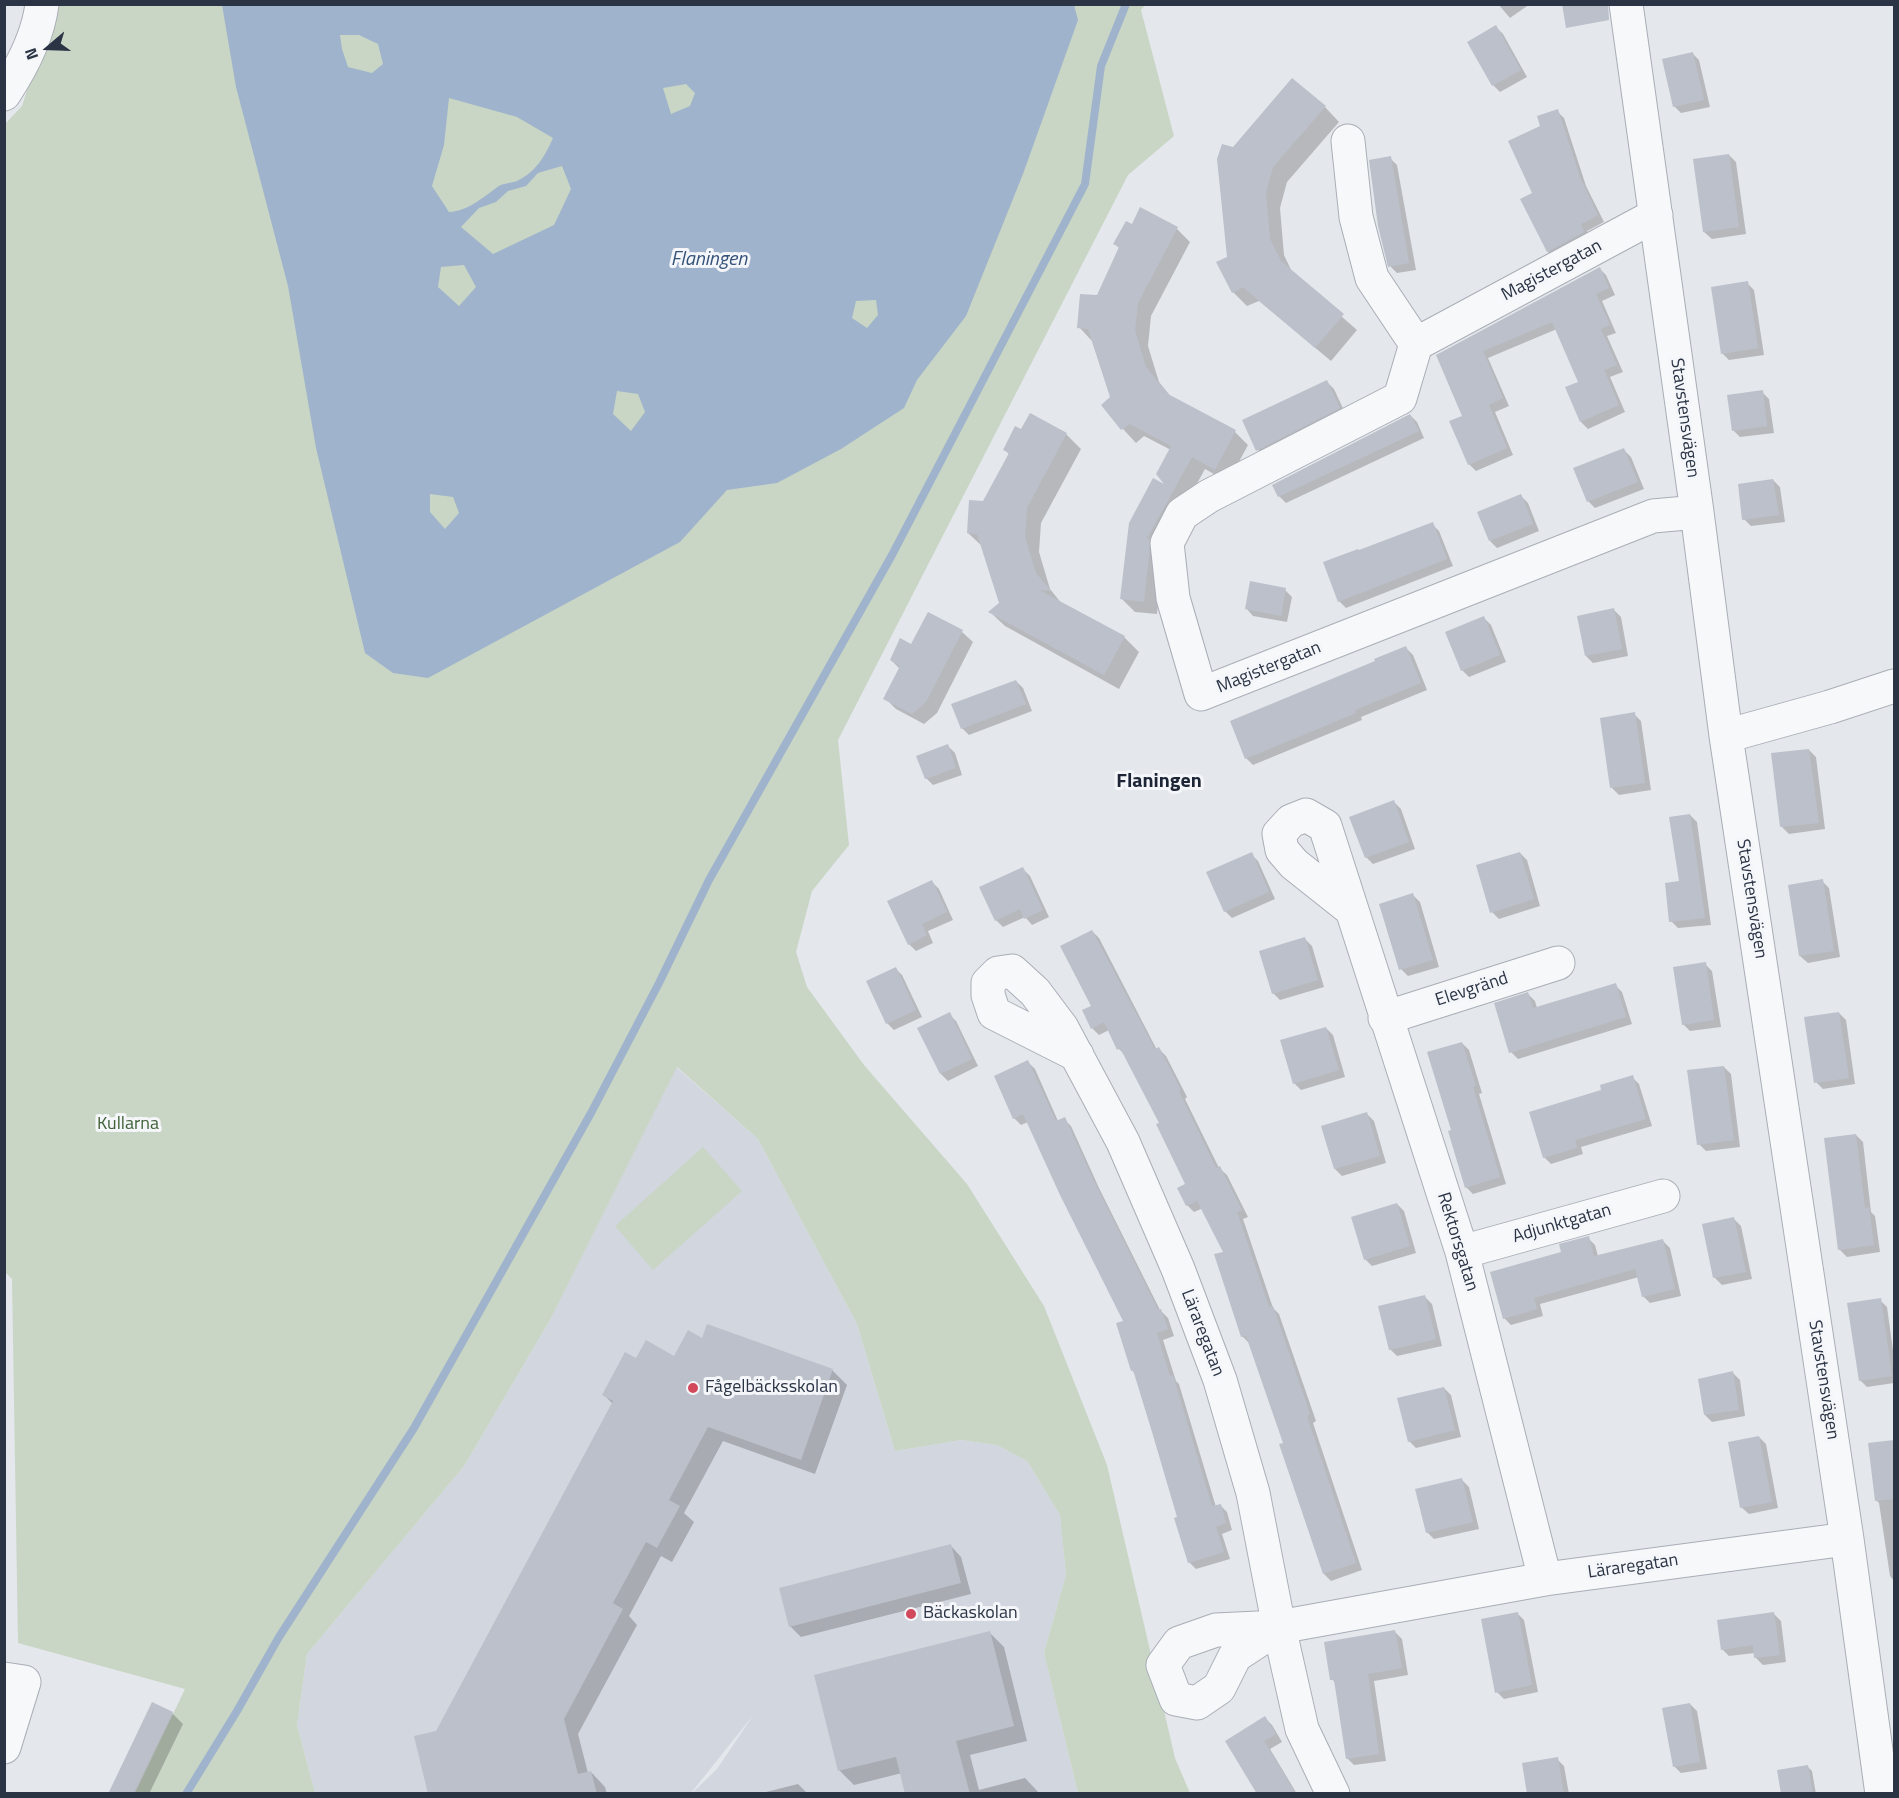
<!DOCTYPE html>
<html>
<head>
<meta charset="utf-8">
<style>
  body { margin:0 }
  #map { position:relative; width:1899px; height:1798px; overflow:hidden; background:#e4e7ec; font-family:"Titillium Web",sans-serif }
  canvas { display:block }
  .frame { position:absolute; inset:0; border:6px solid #2b3445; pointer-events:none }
  .north { position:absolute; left:18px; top:18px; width:60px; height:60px; -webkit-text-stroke:4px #f4f6f9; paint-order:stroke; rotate:251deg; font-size:16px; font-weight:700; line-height:24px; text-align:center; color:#2b3445 }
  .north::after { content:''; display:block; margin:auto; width:21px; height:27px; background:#2b3445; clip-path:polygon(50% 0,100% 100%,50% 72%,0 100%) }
</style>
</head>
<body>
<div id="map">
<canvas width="1899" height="1798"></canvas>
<div class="frame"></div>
<div class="north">N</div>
</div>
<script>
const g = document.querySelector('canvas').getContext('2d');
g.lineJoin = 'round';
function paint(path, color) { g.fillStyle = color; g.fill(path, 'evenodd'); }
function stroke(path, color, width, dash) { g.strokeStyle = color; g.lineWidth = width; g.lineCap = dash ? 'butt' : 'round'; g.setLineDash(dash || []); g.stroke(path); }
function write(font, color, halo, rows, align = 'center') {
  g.font = font + ' "Titillium Web",sans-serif'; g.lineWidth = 6; g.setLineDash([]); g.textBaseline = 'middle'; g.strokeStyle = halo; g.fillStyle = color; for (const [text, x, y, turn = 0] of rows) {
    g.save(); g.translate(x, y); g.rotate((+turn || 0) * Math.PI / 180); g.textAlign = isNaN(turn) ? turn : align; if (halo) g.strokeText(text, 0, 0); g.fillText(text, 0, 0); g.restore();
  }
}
const built = new Path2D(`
  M676 1067 758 1139 857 1324 895 1451 961 1440 997 1445 1027 1461 1060 1515 1066 1575 1044 1653 1078 1793H692L717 1769 754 1714 691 1793H315L297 1725 307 1654 464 1466 550 1320Z`);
const green = new Path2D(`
  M54 5H1145L1141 10 1174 136 1128 175 838 740 849 845 812 891 796 952 807 987 864 1065 967 1184 1044 1306 1107 1465 1175 1758 1190 1793H1078L1044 1653 1066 1575 1060 1515 1027 1461 997 1445 961 1440 895 1451 857 1324 758 1139 677 1067 550 1320 464 1466 307 1654 297 1725 315 1793H135L185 1689 18 1643 12 1279 4 1271V125L22 106Z
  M703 1147 742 1191 653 1270 615 1226Z`);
const water = new Path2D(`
  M1074 5 1078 20 1023 174 966 316 917 380 904 408 841 449 777 483 727 490 680 542 428 678 393 673 365 653 316 448 288 286 236 87 222 5ZM340 35H359L378 44 383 64 372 73 348 67 342 49ZM686 84 695 93 690 106 671 114 663 88ZM449 98 517 117 553 138C545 156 536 172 517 181 511 183 504 183 499 186 483 197 469 211 449 212L432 186 444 145ZM562 166 571 189 554 225 493 254 461 227 479 208 496 202 508 191 526 186 538 173ZM464 265 476 287 459 306 438 287 441 267ZM876 300 878 315 867 328 852 318 856 301ZM617 391 638 394 645 412 631 431 613 414ZM430 494 453 497 459 513 445 529 430 512Z`);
const shadow = new Path2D(`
  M1498 4H1530L1510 18Z
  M1496 27 1503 34 1527 77 1500 92 1493 85Z
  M1692 53 1699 60 1710 107 1681 113 1674 106Z
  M1325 107 1339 122 1287 182 1280 208 1284 255 1293 274 1357 330 1331 361 1259 301 1247 306 1233 292 1228 258 1234 149Z
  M1557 111 1564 118 1586 186 1604 222 1587 231 1590 239 1555 258 1548 252 1522 200 1534 193 1542 127Z
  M1729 155 1736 162 1746 234 1712 239 1704 232Z
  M1390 158 1397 165 1416 270 1397 273 1390 266Z
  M1132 226 1177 229 1190 242 1151 316 1148 346 1159 382 1172 398 1235 432 1248 445 1228 482 1205 469 1160 551 1162 569 1157 614 1135 612 1121 598 1130 523 1169 489 1171 450 1144 436 1136 443 1123 429 1103 405 1111 398 1092 341 1079 327 1098 297 1120 249 1115 244Z
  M1599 268 1606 275 1615 295 1602 301 1616 333 1607 336 1623 372 1610 377 1625 412 1588 429 1581 422 1567 388 1580 383 1557 329 1488 358 1509 406 1495 412 1513 455 1476 471 1469 464 1464 417 1438 355Z
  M1747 283 1754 290 1764 355 1729 360 1722 353Z
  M1327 382 1334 389 1346 415 1265 457 1258 450Z
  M1762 392 1769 399 1774 433 1740 437 1733 430Z
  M1030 415 1066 434 1081 449 1041 523 1039 552 1050 589 1062 604 1124 637 1139 652 1119 689 1005 626 990 612 1001 603 983 547 968 533 1009 454 1005 450 1022 431Z
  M1410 415 1417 422 1424 438 1286 503 1279 496 1274 485Z
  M1624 450 1631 457 1644 489 1595 508 1588 501Z
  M1773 480 1780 487 1785 522 1751 526 1744 519Z
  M1521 496 1528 503 1539 531 1497 548 1490 541Z
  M1432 524 1439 531 1453 566 1346 608 1339 601Z
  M1285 590 1292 597 1287 622 1253 616 1246 608Z
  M1614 610 1621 617 1628 656 1593 663 1586 656Z
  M929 614 962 632 973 642 937 713 924 724 896 709 885 698 900 669 891 660 912 646Z
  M1484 618 1491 625 1506 662 1469 677 1462 670Z
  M1406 648 1413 655 1427 690 1361 717 1362 720 1253 765 1246 758 1377 662Z
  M1016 681 1023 688 1032 711 969 735 962 728Z
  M1634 714 1641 721 1651 790 1619 795 1612 788Z
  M948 746 955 753 962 775 933 785 926 778Z
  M1809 750 1816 757 1825 829 1789 834 1782 827Z
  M1394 802 1401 809 1415 849 1373 864 1366 857Z
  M1690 815 1697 822 1711 925 1678 928 1671 921 1681 883Z
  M1520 853 1527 860 1540 906 1499 919 1492 912Z
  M1251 854 1258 861 1275 899 1232 918 1225 911 1208 873Z
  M1023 869 1030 876 1049 917 1032 925 1025 917 1003 927 996 920Z
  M1822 881 1829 888 1840 957 1808 963 1800 956Z
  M932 882 939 889 953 920 928 931 933 943 916 951 909 944Z
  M1413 895 1420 902 1439 967 1408 976 1401 969Z
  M1092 931 1099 938 1157 1050 1159 1049 1166 1056 1187 1097 1185 1099 1219 1168 1227 1175 1248 1217 1243 1219 1273 1308 1279 1314 1316 1421 1313 1423 1362 1570 1331 1581 1324 1574 1285 1444 1250 1344 1242 1336 1225 1252 1203 1208 1194 1212 1187 1205V1184L1161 1123 1126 1056 1119 1049 1109 1030 1099 1035 1092 1028Z
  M1305 939 1312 946 1324 987 1280 1000 1273 993Z
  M1705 964 1712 971 1721 1027 1690 1031 1683 1024Z
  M895 968 902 975 922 1017 894 1030 887 1023Z
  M1615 985 1622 992 1632 1024 1518 1059 1511 1052 1528 994 1535 1001 1537 1008Z
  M1839 1013 1846 1020 1855 1084 1823 1089 1816 1082Z
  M949 1014 956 1021 978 1066 948 1081 941 1074Z
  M1326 1028 1333 1035 1345 1077 1301 1090 1294 1083Z
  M1462 1043 1469 1050 1482 1093 1479 1094 1506 1184 1473 1194 1466 1187Z
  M1028 1062 1035 1069 1058 1121 1064 1119 1071 1126 1099 1188 1160 1310 1168 1318 1174 1336 1163 1340 1176 1381 1179 1384 1216 1507 1220 1505 1227 1512 1232 1530 1222 1534 1230 1559 1196 1569 1189 1562 1179 1518 1135 1374 1132 1370 1125 1322 1028 1122 1021 1125 1014 1118Z
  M1724 1067 1731 1074 1740 1147 1706 1151 1699 1144Z
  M1632 1077 1639 1084 1652 1126 1581 1147 1583 1154 1551 1164 1544 1157 1603 1091Z
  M1367 1114 1374 1121 1386 1163 1342 1176 1335 1169 1323 1127Z
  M1856 1135 1863 1142 1871 1212 1875 1216 1880 1252 1847 1257 1840 1250Z
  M1397 1204 1404 1211 1416 1253 1372 1266 1365 1259Z
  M1734 1219 1741 1226 1752 1279 1722 1285 1715 1278 1704 1225Z
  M1588 1238 1595 1245 1598 1256 1663 1241 1670 1248 1681 1296 1650 1303 1643 1296 1639 1277 1540 1304 1543 1316 1511 1325 1504 1318 1563 1253Z
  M1425 1297 1432 1304 1442 1346 1397 1356 1390 1349Z
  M1880 1300 1887 1307 1894 1357V1383L1867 1387 1860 1380Z
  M703 1340 832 1370 847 1385 815 1474 723 1441 684 1513 694 1522 672 1562 661 1556 629 1616 637 1625 578 1734 588 1773 591 1772 605 1787 607 1794H430L437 1732 613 1404 604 1395 636 1360 675 1358Z
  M1733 1373 1740 1380 1745 1416 1712 1422 1705 1415Z
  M1444 1388 1451 1395 1461 1437 1416 1448 1409 1441Z
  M1759 1437 1766 1444 1778 1508 1749 1514 1741 1507Z
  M1894 1442V1581L1890 1576 1879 1503 1876 1500 1870 1445Z
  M1462 1480 1469 1487 1479 1529 1434 1539 1427 1532Z
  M951 1546 961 1557 971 1594 801 1637 790 1626Z
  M1517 1613 1524 1620 1538 1692 1504 1699 1497 1692Z
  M1774 1614 1781 1621 1786 1662 1763 1665 1756 1658 1755 1653 1729 1656 1722 1649Z
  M989 1632 1004 1647 1027 1741 970 1755 979 1790 1025 1778 1040 1794H907L902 1773 854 1785 840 1771 816 1676Z
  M1395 1632 1402 1639 1408 1675 1374 1681 1386 1761 1354 1765 1347 1758 1336 1684 1332 1679Z
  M1690 1704 1697 1711 1707 1769 1681 1773 1674 1766Z
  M172 1713 183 1724 149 1794H109Z
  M1265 1718 1272 1725 1282 1742 1270 1749 1297 1794H1258Z
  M1557 1759 1564 1766 1569 1794H1528Z
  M1807 1766 1812 1771 1816 1794H1784Z
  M798 1784 808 1794H758Z`);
const stream = new Path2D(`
  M186 1794 237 1711 279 1637 414 1428 591 1113 659 983 709 880 892 555 1085 184 1101 66 1126 4`);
const building = new Path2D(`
  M1562 4H1608L1609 20 1566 28Z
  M1496 25 1521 70 1492 86 1467 42Z
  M1693 52 1704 100 1673 107 1662 59Z
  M1292 78 1326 106 1273 167 1266 192 1270 239 1281 261 1344 314 1315 348 1243 287 1232 293 1216 262 1227 257 1217 159 1222 144 1233 147Z
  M1558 109 1580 177 1598 215 1581 224 1584 232 1547 252 1520 199 1532 193 1508 141 1540 126 1537 116Z
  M1729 154 1739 227 1703 232 1693 159Z
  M1391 156 1409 263 1388 267 1378 226 1369 160Z
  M1140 207 1178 227 1138 303 1135 331 1146 367 1168 394 1236 430 1215 470 1192 457 1146 540 1150 538 1149 555 1144 602 1120 599 1129 523 1153 478 1164 484 1156 474 1171 446 1130 424 1121 430 1101 405 1110 397 1088 329 1077 328 1080 294 1097 295 1119 247 1113 244 1126 221 1132 224Z
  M1600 267 1609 288 1596 294 1610 325 1601 329 1617 365 1604 370 1619 405 1580 422 1565 387 1578 382 1552 322 1483 351 1503 398 1489 405 1507 448 1468 465 1449 421 1462 416 1436 355Z
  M1748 281 1758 348 1721 354 1711 287Z
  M1327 380 1340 408 1256 451 1242 420Z
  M1763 390 1767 426 1732 431 1727 395Z
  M1030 413 1067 433 1027 508 1025 537 1036 573 1051 591 1039 590 1125 636 1104 675 988 612 999 603 977 534 967 533 969 500 983 501 1009 453 1003 450 1015 426 1021 429Z
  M1410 414 1419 431 1278 497 1272 485Z
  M1624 448 1638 482 1587 502 1573 468Z
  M1773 479 1779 515 1742 520 1738 484Z
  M1521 494 1533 524 1489 541 1477 512Z
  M1433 522 1447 559 1338 602 1323 562 1358 549 1359 550Z
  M1250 581 1286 588 1281 616 1245 609Z
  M1614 608 1622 649 1585 656 1577 616Z
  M928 612 963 630 926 702 912 714 883 699 900 666 890 660 900 638 911 644Z
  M1484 616 1500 655 1461 671 1445 632Z
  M1406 646 1421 683 1355 710 1356 713 1245 759 1230 721 1375 661 1374 659Z
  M1016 680 1026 704 961 729 951 704Z
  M1635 712 1645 783 1610 788 1600 718Z
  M948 744 956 768 925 779 916 756Z
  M1809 749 1819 823 1780 827 1771 753Z
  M1394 800 1409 842 1365 858 1349 817Z
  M1690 814 1705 918 1669 922 1665 883 1679 881 1669 817Z
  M1252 852 1269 892 1224 912 1206 872Z
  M1520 852 1534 899 1490 913 1476 865Z
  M1023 867 1043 910 1024 919 1020 909 995 921 979 887Z
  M1823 879 1834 951 1799 956 1788 885Z
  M932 880 947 912 922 924 927 935 908 945 887 901Z
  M1413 893 1433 960 1399 970 1379 904Z
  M1092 930 1155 1049 1159 1047 1181 1090 1179 1091 1216 1168 1220 1166 1242 1210 1237 1212 1269 1307 1273 1306 1310 1414 1307 1416 1356 1563 1323 1574 1279 1444 1283 1443 1246 1336 1241 1337 1214 1254 1223 1252 1197 1201 1186 1206 1177 1188 1185 1184 1156 1124 1159 1123 1120 1048 1117 1050 1104 1022 1091 1029 1082 1010 1091 1006 1060 946Z
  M1305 937 1318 980 1272 994 1259 951Z
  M1706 962 1714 1020 1682 1025 1673 967Z
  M896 967 916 1010 886 1024 866 981Z
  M1616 983 1626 1017 1509 1053 1494 1003 1528 992 1533 1008Z
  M950 1012 972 1059 940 1074 917 1028Z
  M1839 1012 1849 1078 1814 1083 1804 1017Z
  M1326 1027 1339 1070 1293 1084 1280 1040Z
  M1462 1042 1476 1086 1473 1087 1500 1177 1465 1188 1448 1131 1451 1130 1427 1052Z
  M1028 1060 1056 1121 1065 1117 1093 1179 1158 1310 1161 1309 1168 1329 1157 1333 1170 1376 1173 1375 1212 1506 1221 1504 1226 1523 1216 1527 1224 1552 1188 1563 1174 1518 1177 1517 1152 1432 1133 1370 1131 1371 1116 1323 1123 1321 1060 1195 1023 1114 1013 1119 994 1076Z
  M1724 1066 1734 1140 1697 1145 1687 1070Z
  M1633 1075 1646 1119 1575 1140 1577 1148 1543 1158 1529 1112 1601 1090 1600 1085Z
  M1367 1112 1380 1156 1334 1169 1321 1126Z
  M1856 1134 1865 1208 1869 1207 1874 1245 1838 1250 1824 1138Z
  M1397 1203 1410 1246 1364 1260 1351 1217Z
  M1734 1217 1746 1272 1713 1278 1702 1224Z
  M1589 1236 1594 1256 1663 1239 1675 1289 1642 1297 1635 1269 1534 1298 1537 1309 1503 1319 1490 1272 1561 1252 1559 1244Z
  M1425 1295 1436 1339 1389 1350 1378 1306Z
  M1881 1298 1892 1376 1859 1381 1847 1303Z
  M707 1324 833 1369 801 1460 708 1427 669 1500 680 1506 657 1548 646 1542 613 1603 623 1609 564 1719 578 1774 591 1771 597 1794H428L414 1736 436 1731 613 1401 602 1395 625 1352 636 1358 646 1340 674 1356 688 1330 702 1338Z
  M1733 1371 1739 1410 1704 1415 1698 1379Z
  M1444 1387 1455 1430 1408 1442 1397 1398Z
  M1759 1436 1772 1502 1740 1508 1728 1442Z
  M1894 1440V1499L1875 1501 1868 1443Z
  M1462 1478 1473 1522 1426 1533 1415 1489Z
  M951 1544 961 1583 789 1627 779 1588Z
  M1518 1612 1532 1685 1495 1693 1481 1619Z
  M1774 1612 1780 1655 1754 1658 1753 1645 1721 1650 1717 1620Z
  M1395 1630 1402 1668 1368 1674 1379 1754 1346 1759 1334 1680H1330L1324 1642Z
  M990 1631 1014 1726 956 1741 970 1794H905L896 1757 838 1771 814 1675Z
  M152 1702 173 1712 133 1794H108Z
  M1690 1703 1700 1762 1673 1767 1662 1708Z
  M1265 1716 1276 1734 1264 1741 1296 1794H1257L1225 1741Z
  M1558 1757 1564 1794H1527L1522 1763Z
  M1808 1765 1813 1794H1781L1777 1770Z`);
const minor = new Path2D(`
  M1626 4 1697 512 1726 736 1847 1539 1882 1794
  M4 94C22 67 38 37 42 4
  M1348 141 1356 217 1372 278 1416 344 1400 398 1209 496 1182 514 1167 543 1173 598 1201 694 1653 516 1697 512
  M1416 344 1656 215
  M1726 736 1830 707 1894 686
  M1352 910 1294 864 1282 850 1279 834 1291 821 1306 815 1325 826 1462 1252 1545 1579
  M1385 1018 1558 963
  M1077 1055 994 1013 988 995V983L998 973 1012 971 1035 992 1062 1028 1123 1142 1178 1269 1220 1380 1253 1493 1279 1627 1302 1729 1333 1794
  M1462 1252 1663 1196
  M1279 1627 1235 1656 1219 1688 1197 1703 1176 1699 1163 1665 1179 1643 1216 1630 1279 1627 1545 1579 1847 1539
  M4 1679 24 1682 4 1747`);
const markers = [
  [693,1388,6,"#d1495b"],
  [911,1614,6,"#d1495b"]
];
const streetNames = [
  ["Magistergatan",1552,271,-28],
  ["Stavstensvägen",1684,418,82],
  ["Magistergatan",1269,668,-22],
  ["Stavstensvägen",1751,899,81],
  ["Elevgränd",1472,990,-18],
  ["Adjunktgatan",1562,1224,-16],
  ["Rektorsgatan",1457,1242,73],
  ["Läraregatan",1202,1333,69],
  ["Stavstensvägen",1823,1380,81],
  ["Läraregatan",1633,1567,-8]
];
const parkNames = [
  ["Kullarna",128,1125]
];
const poiNames = [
  ["Fågelbäcksskolan",705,1388],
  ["Bäckaskolan",923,1614]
];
const waterNames = [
  ["Flaningen",709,260]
];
const neighbourhoodNames = [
  ["Flaningen",1159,782]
];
paint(built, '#d2d6de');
paint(green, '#c9d6c5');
paint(water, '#9fb4cc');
paint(shadow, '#0003');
stroke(stream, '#9fb4cc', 8);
paint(building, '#bbc0ca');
stroke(minor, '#a9aeb7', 35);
stroke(minor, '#f7f8fa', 33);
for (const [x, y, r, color] of markers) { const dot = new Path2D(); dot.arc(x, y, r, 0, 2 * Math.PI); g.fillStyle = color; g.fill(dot); stroke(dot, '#f4f6f9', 2); }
write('18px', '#2b3445', '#f4f6f9', streetNames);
write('18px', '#3f6138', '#f4f6f9', parkNames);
write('18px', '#2b3445', '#f4f6f9', poiNames, 'left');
write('italic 20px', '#34527a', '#f4f6f9', waterNames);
write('bold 20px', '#1d2536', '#f4f6f9', neighbourhoodNames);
</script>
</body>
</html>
